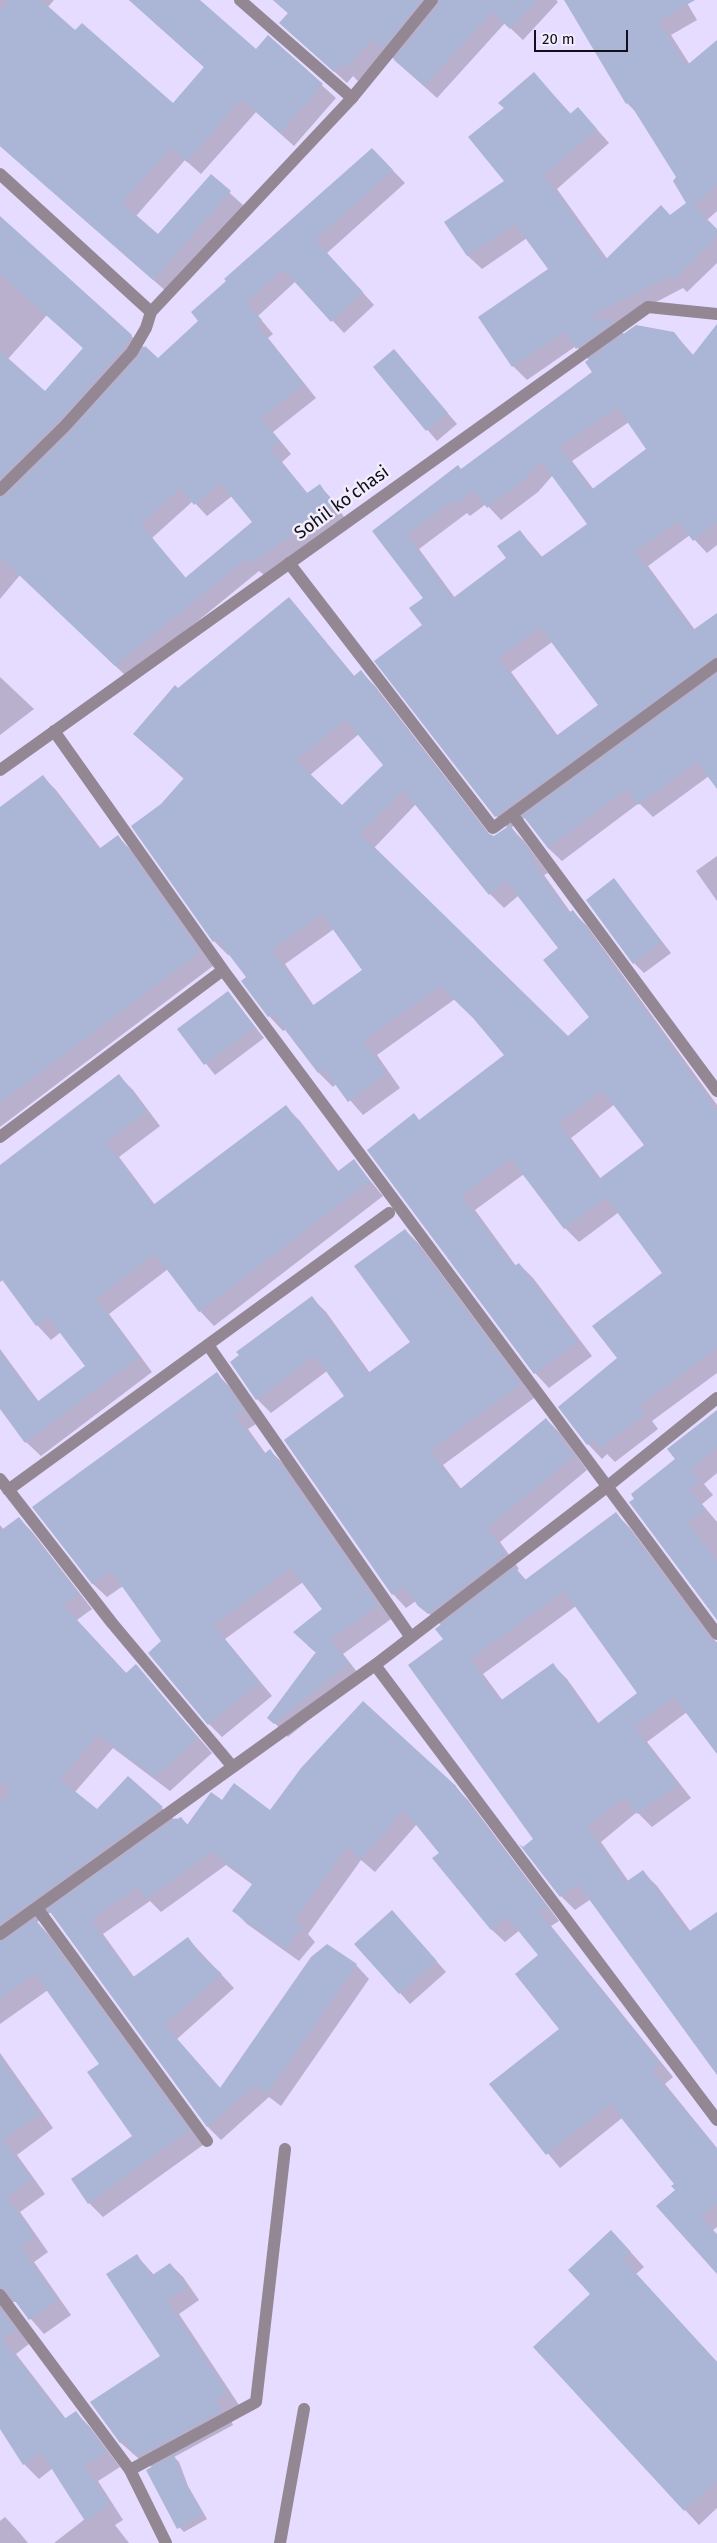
<!DOCTYPE html>
<html>
<head>
<meta charset="utf-8">
<style>
  body { margin:0 }
  #map { position:relative; width:717px; height:2543px; overflow:hidden; background:#e6dcff; font-family:"Fira Sans",sans-serif }
  canvas { display:block }
  .scale { position:absolute; left:534px; top:30px; width:94px; height:22px; box-sizing:border-box; border:2px solid #120e1a; border-top:0; padding-left:6px; font-size:15px; line-height:18px; white-space:nowrap; color:#120e1a; -webkit-text-stroke:4px #f1edfb; paint-order:stroke }
</style>
</head>
<body>
<div id="map">
<canvas width="717" height="2543"></canvas>
<div class="scale">20 m</div>
</div>
<script>
const g = document.querySelector('canvas').getContext('2d');
g.lineJoin = 'round';
function paint(path, color) { g.fillStyle = color; g.fill(path, 'evenodd'); }
function stroke(path, color, width, dash) { g.strokeStyle = color; g.lineWidth = width; g.lineCap = dash ? 'butt' : 'round'; g.setLineDash(dash || []); g.stroke(path); }
function write(font, color, halo, rows, align = 'center') {
  g.font = font + ' "Fira Sans",sans-serif'; g.lineWidth = 5; g.setLineDash([]); g.textBaseline = 'middle'; g.strokeStyle = halo; g.fillStyle = color; for (const [text, x, y, turn = 0] of rows) {
    g.save(); g.translate(x, y); g.rotate((+turn || 0) * Math.PI / 180); g.textAlign = isNaN(turn) ? turn : align; if (halo) g.strokeText(text, 0, 0); g.fillText(text, 0, 0); g.restore();
  }
}
const shadow = new Path2D(`
  M0 0H54L48 7 76 32 173 105 205 68 129 0H197L256 51 268 37 336 98 294 146 256 112 201 174 185 160 136 216 158 236 211 176 244 206 167 292 0 146Z
  M273 0H556L558 2 523 40 505 23 437 98 385 51 358 81 353 76 347 83 281 23 289 14Z
  M589 0H692L687 3 697 20 671 35 690 65 717 42V211L707 220 717 230V263L687 292 683 288 614 324 625 335 674 333 694 356 717 341V545L707 553 690 535 648 566 695 630 717 615V787L709 776 653 817 639 803 562 861 548 848 526 817 511 828 524 841 548 873 544 875 571 913 573 912 587 926 717 1105V1373L652 1421 658 1429 615 1462 607 1454 602 1459 588 1444 560 1407 618 1359 664 1273 619 1212 579 1242 565 1228 524 1174 475 1210 516 1266 519 1264 533 1278 592 1356 549 1388 535 1373 368 1150 420 1121 506 1056 476 1020 455 999 377 1055 400 1088 363 1115 336 1084 333 1087 319 1073 286 1029 283 1031 269 1016 243 981 248 977 230 954 228 955 214 941 133 826 161 805 184 779 135 734 178 689 289 598 355 677 361 672 375 686 491 836 495 837 508 828 496 816 423 625 425 598 374 531 461 470 593 372 589 360 576 346 527 380 513 366 479 317 549 270 527 238 482 269 468 256 446 222 506 181V109L534 74 571 114 578 108 609 143 557 189 608 260 688 203 678 178 638 114 627 103 584 31ZM629 422 648 450 594 490 572 461ZM553 475 589 524 543 558 520 531 508 559 455 598 419 549 467 513 470 516 486 504 501 520 538 492ZM552 642 600 706 558 736 511 672ZM359 734 385 765 342 806 310 775ZM416 804 490 894 504 908 519 895 560 948 591 1017 568 1038 374 848ZM334 929 364 971 314 1006 285 964ZM615 1104 646 1145 601 1179 571 1138Z
  M372 149 405 183 327 253 374 305 344 333 296 281 258 316 273 334 268 338 316 398 273 432 291 454 282 462 308 494 320 486 332 499 346 520 264 575 259 571 128 678 20 575 0 599V218L158 360 200 321ZM47 315 84 349 45 393 8 359ZM232 496 254 522 186 578 152 538 193 501 207 516Z
  M394 351 457 424 437 441 374 367Z
  M0 677 34 709 0 735Z
  M43 777 56 790 101 849 118 837 131 850 213 966 0 1127V809Z
  M717 856V901L696 871Z
  M614 880 671 953 644 973 634 963Z
  M228 992 264 1038 215 1075 178 1029Z
  M119 1076 133 1090 160 1126 119 1157 155 1205 286 1107 300 1121 339 1172 354 1161 383 1196 214 1326 200 1311 168 1269 109 1314 152 1372 41 1456 26 1442 0 1407V1349L39 1402 87 1366 61 1332 51 1340 37 1325 4 1279 0 1282V1166Z
  M405 1230 419 1244 534 1398 443 1465 462 1490 546 1419 560 1433 587 1470 500 1542 519 1569 517 1570 526 1580 616 1514 630 1528 717 1643V1751L687 1712 647 1742 691 1798 652 1827 637 1812 601 1842 629 1882 643 1872 657 1886 691 1932 717 1912V2074L591 1899 575 1910 561 1896 445 1640 442 1626 416 1601 406 1608 393 1594 346 1396 327 1371 271 1413 257 1399 312 1298 326 1312 370 1373 411 1343ZM576 1606 639 1693 599 1724 567 1679 553 1665 503 1701 483 1674Z
  M216 1373 230 1387 256 1424 248 1429 266 1454 270 1451 284 1464 391 1619 343 1654 361 1677 288 1737 269 1717 317 1653 308 1646 323 1610 303 1582 225 1639 272 1696 222 1737 209 1724 163 1641 123 1586 107 1597 93 1584 34 1507Z
  M717 1412V1473L704 1484 713 1495 702 1504 717 1522V1618L631 1503 677 1459Z
  M19 1518 33 1533 92 1609 77 1620 127 1674 136 1666 212 1753 170 1791 113 1748 75 1792 97 1810 128 1778 175 1820 181 1818 188 1825 222 1802 270 1812 454 1786 468 1800 559 1921 551 1926 673 2077 665 2084 717 2148V2227L712 2231 717 2235V2272L676 2191V2184L622 2118 560 2168 491 2085 561 2029 540 1955 520 1930 505 1942 491 1929 440 1853 417 1824 375 1872 361 1860 308 1934 315 1942 299 1961 247 1924 234 1911 253 1885 226 1865 161 1912 150 1901 103 1934 134 1977 188 1939 234 1988 177 2039 221 2089 356 1965 369 1979 281 2106 269 2097 221 2140 208 2127 51 1912 37 1922 49 1935 203 2145 103 2217 89 2203 134 2137 101 2064 48 1990 0 2024V1525L4 1530Z
  M402 1922 446 1972 410 2004 356 1944Z
  M0 2053 53 2128 17 2155 45 2194 20 2212 48 2252 34 2262 71 2315 44 2334 16 2302H10L29 2344 16 2354 66 2419 76 2413 90 2427 120 2467 98 2481 123 2520 115 2525 129 2543H54L85 2519 53 2468 39 2479 24 2464 0 2427Z
  M625 2246 644 2267 636 2274 717 2362V2508L699 2525 535 2347 591 2294Z
  M137 2256 154 2275 170 2264 183 2277 199 2300 179 2314 239 2405 228 2414 233 2425 174 2457 179 2462 188 2486 207 2519 184 2532 179 2527 153 2468 149 2465 147 2466 121 2443 91 2402 162 2356Z
  M5 2517 19 2532 28 2543H0V2521Z`);
const building = new Path2D(`
  M8 0H41L75 30 82 23 173 103 204 67 129 0H200L256 49 268 35 323 84 280 133 241 99 187 162 171 148 122 203 158 234 211 174 231 191 153 280 0 146V10Z
  M273 0H422L382 49 372 40 345 69 340 65 334 72 279 23 288 13Z
  M440 0H537L510 29 492 12 424 86 394 60 438 5Z
  M564 0H695L659 21 686 66 717 40V185L694 206 717 229V236L673 280 669 276 589 317 614 321 576 349 564 332 512 367 478 317 548 269 515 224 467 256 444 222 504 181 468 137 504 108 498 103 534 72 570 114 578 107 597 129 544 175 605 260 661 205 670 215 686 203 673 181 676 177 629 102 626 104Z
  M372 148 393 170 315 240 363 292 331 322 283 269 246 303 262 320 257 325 304 384 261 419 280 441 270 449 307 493 320 484 334 506 250 564 246 559 115 666 0 557V498L6 496 71 431 138 357 145 346 158 358 198 321 191 312 226 281 224 279ZM220 483 252 522 185 578 141 524 181 488 194 505Z
  M0 216 132 335 125 347 59 420 0 479V351L45 391 83 348 0 274Z
  M717 324V522L693 541 678 521 635 552 693 630 717 613V656L495 817 374 661 422 625 409 608 423 598 372 531 458 465 461 469 592 372 585 362 636 325 674 332 692 356ZM617 407 646 449 591 490 560 447ZM541 461 587 524 540 558 520 530 497 546 506 558 453 598 407 535 453 500 456 504 474 490 487 508 525 479ZM540 627 598 705 556 736 498 658Z
  M394 349 448 413 426 431 373 367Z
  M289 597 354 676 361 670 487 833 494 836 510 825 534 858 531 860 568 913 573 910 717 1111V1348L639 1406 645 1415 600 1448 593 1440 587 1445 558 1407 617 1358 592 1326 662 1273 606 1197 564 1229 511 1159 461 1196 514 1266 519 1263 578 1342 534 1374 367 1150 414 1113 419 1120 504 1055 473 1018 440 986 363 1041 387 1073 348 1102 324 1069 318 1073 273 1014 268 1017 241 981 246 977 217 939 213 942 131 826 161 804 184 778 133 734 175 685 178 688ZM346 720 383 765 342 805 296 760ZM403 790 489 895 506 881 558 948 543 960 589 1017 568 1036 360 833ZM322 914 362 970 312 1006 272 950ZM602 1090 644 1145 599 1179 558 1123Z
  M717 674V789L697 762 638 805 627 789 548 848 523 816Z
  M43 775 99 849 118 835 200 952 0 1103V807Z
  M614 878 662 942 633 964 586 900Z
  M228 991 255 1027 204 1065 177 1029Z
  M119 1074 147 1111 106 1142 153 1205 286 1105 337 1172 354 1159 370 1181 199 1312 155 1254 96 1299 139 1357 25 1443 0 1409V1352L37 1402 85 1366 48 1317 36 1326 0 1277V1165Z
  M405 1229 521 1384 431 1450 459 1490 546 1418 574 1456 487 1528 506 1554 428 1614 418 1606 404 1586 392 1595 284 1440 344 1396 315 1356 256 1400 230 1362 239 1355 236 1352 312 1296 368 1373 410 1342 354 1266Z
  M217 1372 243 1410 235 1415 264 1454 270 1449 378 1605 330 1640 349 1663 274 1724 267 1718 319 1648 315 1652 293 1632 322 1609 291 1568 213 1625 260 1682 208 1725 148 1653 161 1641 111 1571 92 1584 32 1507Z
  M717 1410V1448L691 1469 700 1481 689 1489 705 1509 688 1523 717 1560V1620L629 1502 634 1499 631 1494 675 1459 667 1449Z
  M616 1512 710 1639 717 1642V1754L674 1697 634 1727 678 1784 637 1814 625 1797 587 1827 626 1882 643 1870 688 1932 717 1912V2075L578 1884 560 1897 519 1844 523 1847 533 1839 408 1665 443 1639 435 1629 515 1567 525 1580ZM564 1591 637 1693 597 1724 553 1663 500 1701 470 1659Z
  M19 1517 79 1594 63 1605 126 1673 136 1664 198 1738 155 1777 98 1735 60 1779 97 1809 128 1776 163 1807 0 1924V1803L11 1791 0 1780V1531Z
  M363 1701 455 1785 547 1907 539 1912 660 2063 652 2070 717 2149V2204L700 2217 717 2234V2274L656 2206 675 2190 671 2186 674 2184 610 2104 546 2155 489 2084 559 2029 515 1974 538 1955 507 1917 491 1930 432 1858 439 1853 404 1810 361 1860 347 1847 294 1921 303 1927 285 1949 232 1911 253 1883 212 1852 146 1899 137 1887 91 1920 132 1978 188 1937 201 1955 222 1974 165 2025 220 2088 311 1957 327 1944 357 1964 267 2094 255 2085 207 2127 48 1909 176 1818 177 1819 181 1817 187 1825 211 1792 222 1800 234 1783 270 1810 301 1768Z
  M392 1910 437 1961 399 1994 354 1944Z
  M35 1919 189 2130 88 2204 71 2179 132 2136 87 2072 99 2064 35 1974 0 1999V1942Z
  M0 2057 40 2114 3 2140 32 2179 7 2197 35 2237 20 2247 58 2300 29 2320 7 2290 0 2287Z
  M611 2230 631 2252 623 2259 717 2362V2481L684 2511 533 2347 590 2294 568 2270Z
  M137 2254 151 2276 170 2263 187 2287 167 2301 227 2392 216 2401 221 2412 139 2456 136 2452 133 2454 125 2440 120 2443 90 2402 160 2356 106 2274Z
  M0 2309 16 2330 2 2339 64 2419 76 2411 107 2452 85 2466 110 2505 85 2521 41 2452 23 2465 0 2429Z
  M174 2455 184 2480 203 2514 177 2529 146 2470Z`);
const service = new Path2D(`
  M240 0 352 98
  M289 563 493 828 717 664
  M512 814 717 1091
  M208 1345 410 1636
  M375 1665 717 2120
  M37 1908 207 2141
  M130 2470 256 2402 285 2149
  M280 2543 304 2409`);
const minor = new Path2D(`
  M0 174 151 312
  M0 490 65 426 132 352 146 328 151 312 352 98 432 0
  M54 731 223 970 717 1634
  M0 770 648 307 717 314
  M0 1137 223 970
  M0 1479 112 1623 232 1766
  M8 1490 389 1213
  M0 1934 375 1665 608 1486 717 1398
  M0 2295 130 2470 166 2543`);
const streetNames = [
  ["Sohil koʻchasi",342,503,-36]
];
paint(shadow, '#0003');
paint(building, '#abb5d5');
stroke(service, '#938793', 12);
stroke(minor, '#938793', 12);
write('18px', '#120e1a', '#f1edfb', streetNames);
</script>
</body>
</html>
